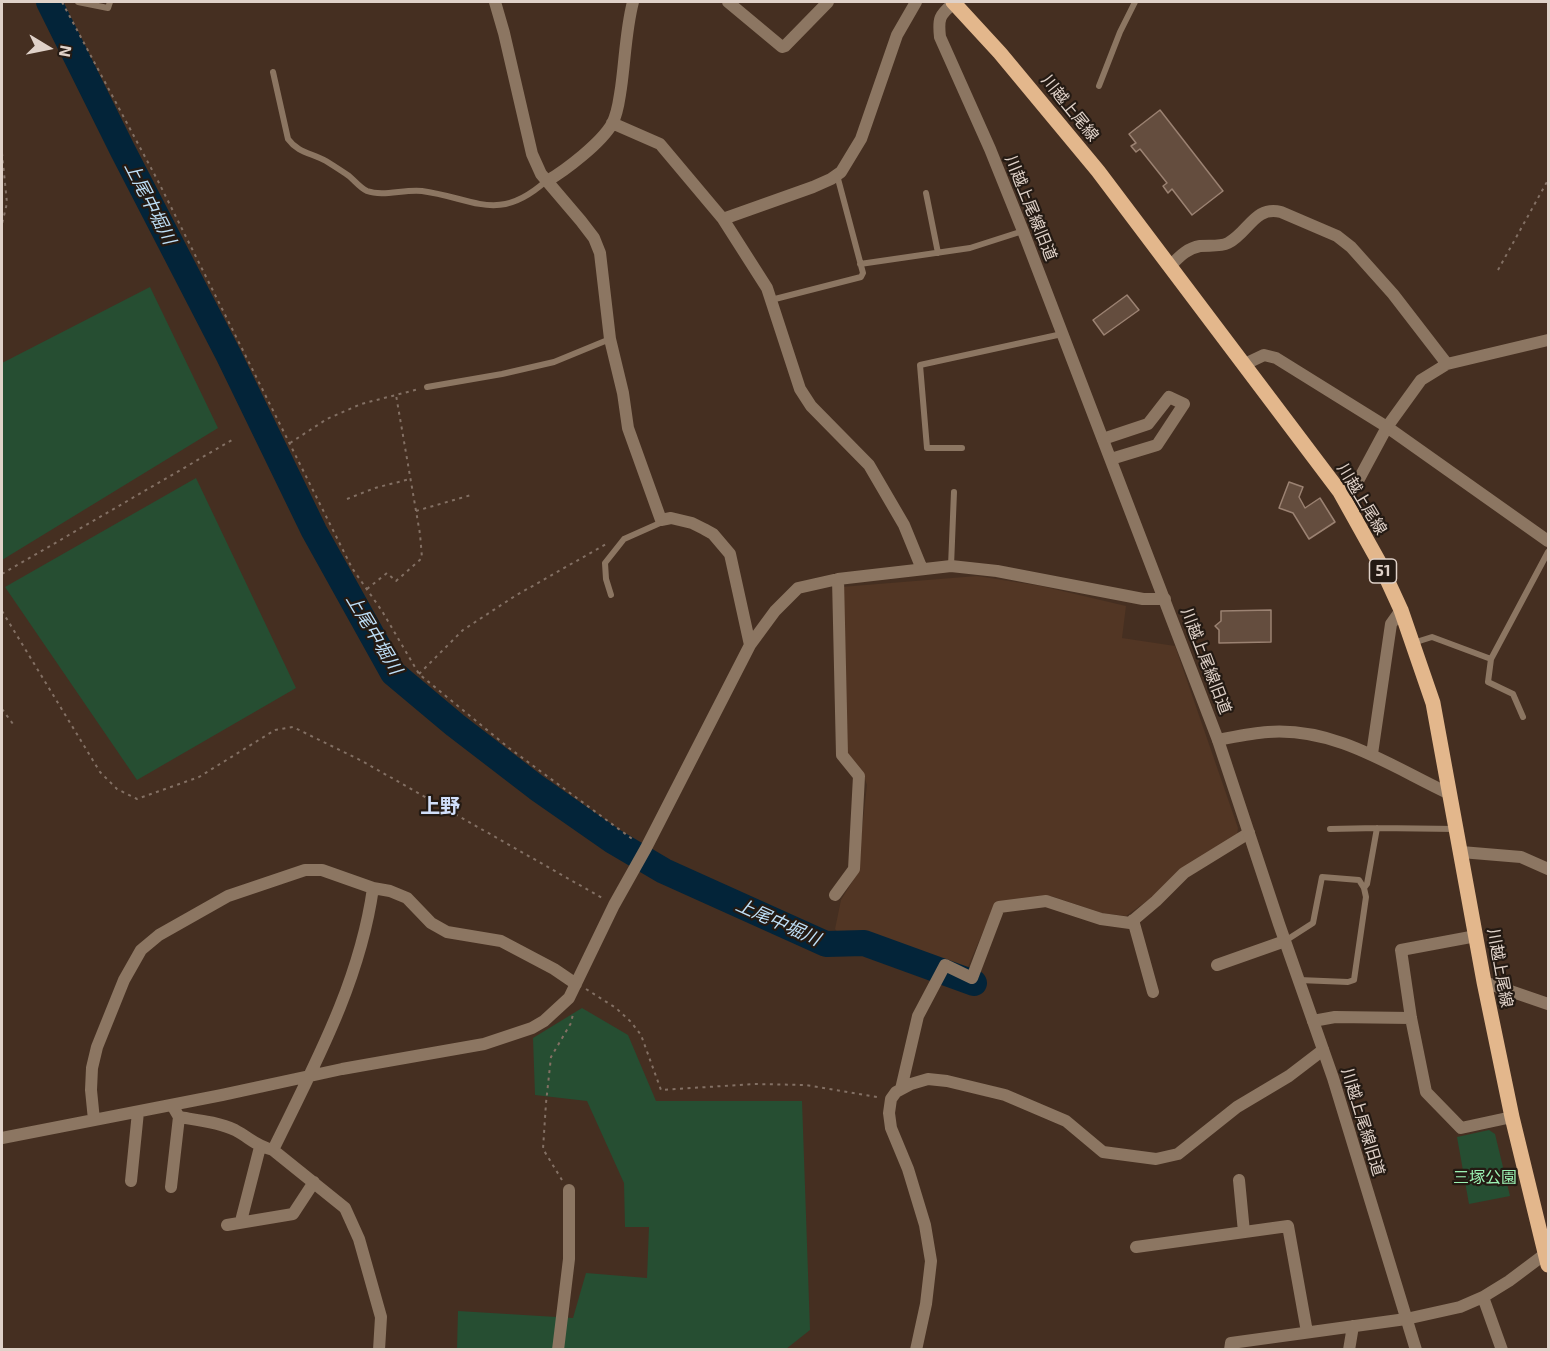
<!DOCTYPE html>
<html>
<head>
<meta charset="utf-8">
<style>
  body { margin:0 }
  #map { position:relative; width:1550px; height:1351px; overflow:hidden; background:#452f21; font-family:"Exo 2",sans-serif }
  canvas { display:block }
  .frame { position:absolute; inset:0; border:3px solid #e0d2c9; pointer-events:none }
  .north { position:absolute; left:18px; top:18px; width:60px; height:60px; -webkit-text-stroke:4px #241a13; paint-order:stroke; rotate:100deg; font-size:16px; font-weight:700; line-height:24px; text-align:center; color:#e0d2c9 }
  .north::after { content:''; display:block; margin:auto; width:21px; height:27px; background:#e0d2c9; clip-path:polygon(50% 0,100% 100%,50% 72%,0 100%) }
</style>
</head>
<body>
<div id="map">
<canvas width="1550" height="1351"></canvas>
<div class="frame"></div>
<div class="north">N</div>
</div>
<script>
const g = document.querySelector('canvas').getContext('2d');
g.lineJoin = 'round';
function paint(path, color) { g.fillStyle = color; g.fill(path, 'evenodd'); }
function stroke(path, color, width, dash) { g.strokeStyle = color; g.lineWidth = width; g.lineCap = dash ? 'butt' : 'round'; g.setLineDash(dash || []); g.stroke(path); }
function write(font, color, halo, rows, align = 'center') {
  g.font = font + ' "Exo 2","Noto Sans JP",sans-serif'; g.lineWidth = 4.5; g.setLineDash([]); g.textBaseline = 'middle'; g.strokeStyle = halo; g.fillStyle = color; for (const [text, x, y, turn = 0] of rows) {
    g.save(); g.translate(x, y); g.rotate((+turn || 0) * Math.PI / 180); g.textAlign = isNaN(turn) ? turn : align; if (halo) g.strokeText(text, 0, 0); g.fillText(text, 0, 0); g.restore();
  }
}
const built = new Path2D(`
  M977 576 1041 586 1126 606 1122 638 1175 646 1238 828 1237 836 1126 916 1102 913 1051 896 995 904 967 969 866 934 846 936 839 934 835 929 841 900 857 874 867 785 862 770 847 752 841 587Z`);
const green = new Path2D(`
  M150 287 218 428 2 560V363Z
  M196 478 296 688 137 780 5 587Z
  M582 1008 628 1035 656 1101H802L810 1330 786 1349 457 1350 458 1311 573 1318 586 1273 647 1278 649 1227H625L624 1183 587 1101 535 1095 533 1038Z
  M1489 1130 1495 1134 1510 1196 1469 1204 1457 1137Z`);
const river = new Path2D(`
  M49 2 123 151 229 356 314 531 393 673 455 725 537 788 613 841 664 871 826 944 864 943 974 983`);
const building = new Path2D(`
  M1160 110 1223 191 1192 215 1172 189 1168 193 1163 186 1167 183 1140 149 1136 152 1131 146 1136 143 1129 134Z
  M1127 295 1139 310 1104 335 1093 320Z
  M1289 482 1303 487 1299 497 1305 508 1320 498 1335 522 1309 539 1293 513 1279 508Z
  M1271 610V642L1219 643V630L1215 626 1221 621V611Z`);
const path = new Path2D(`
  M62 2 158 181 352 568 382 611 419 674 509 748 635 841
  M2 153 7 203 2 224
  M1498 270 1548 180
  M290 443 327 419 361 404 419 389
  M347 499 375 488 410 479
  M416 511 471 495
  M2 574 232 440
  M367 589 387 573 396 581 422 558 420 534 396 395
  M2 611 100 772 117 789 137 799 199 777 275 730 293 727 362 761 604 899
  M419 674 463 630 515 596 608 543
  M2 709 13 724
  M586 989 616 1008 631 1022 641 1035 661 1090 754 1084 806 1085 877 1097
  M562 1180 543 1149 546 1103 551 1057 571 1023 573 1014`);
const service = new Path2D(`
  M78 2 108 8 110 2
  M273 72 288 139C298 153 312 153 326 161 334 166 342 171 349 176 355 181 360 188 367 191 383 197 404 189 422 191 474 198 498 224 546 181
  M1099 86 1120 32 1135 2
  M926 193 938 253
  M860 264 970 248 1023 231
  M771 300 861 277 863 273 837 175
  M427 387 502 374 554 362 610 339
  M962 448H927L920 365 1062 334
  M951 566 954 492
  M611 595 606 579 605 563 624 539 660 523 661 521
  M1413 643 1432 637 1491 659
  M1523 717 1513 694 1488 682 1491 659 1548 552
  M1330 829 1377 828 1456 829
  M1364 888 1367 884 1377 828
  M1285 941 1313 923 1322 877 1359 880 1364 888 1366 897 1354 980 1348 982 1299 980`);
const minor = new Path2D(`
  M495 2 504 33 532 154 541 174 581 221 594 238 600 253 610 339 623 393 628 428 661 520 671 518 692 523 704 529 713 534 730 554 750 645
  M728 2 782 47 785 46 828 2
  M612 123 660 144 723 219 767 288 800 389 811 406 869 465 904 525 922 569
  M547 181C566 170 601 143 612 124 618 113 619 100 621 88 625 60 626 28 633 2
  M723 219 813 187 831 179 841 172 861 139 897 35 916 2
  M1170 266C1179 257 1187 248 1200 246 1209 245 1220 247 1228 243 1248 233 1255 205 1281 212L1337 236 1351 247 1393 294 1447 364
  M1245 364 1264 355 1276 358 1387 427 1548 541
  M1103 439 1148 424 1169 397 1184 404 1157 445 1111 459
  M1340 492 1359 479 1387 427 1421 380 1447 364 1548 340
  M1218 740C1234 737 1252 733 1268 732 1336 727 1392 767 1450 794
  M1372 754 1391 624 1401 610
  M1461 852 1521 857 1548 869
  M835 895 854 869 859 776 842 755 838 579
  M1133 920 1153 992
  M1476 936 1401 950 1411 1018 1426 1092 1461 1128 1512 1117
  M1217 965 1285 941
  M1484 982 1548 1004
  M1313 1021 1335 1017 1411 1018
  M901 1089 918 1016 945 965 972 978 999 907 1046 901 1101 919 1130 923 1156 901 1184 873 1249 833
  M172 1105 179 1117C197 1120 218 1122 235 1130 250 1138 256 1146 273 1150L345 1208 359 1239 381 1317 379 1350
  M94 1120 91 1090 92 1068 97 1047 124 980 141 950 159 935 228 896 305 870H322L373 888 390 891 407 898 431 923 447 932 501 941 554 969 576 984
  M2 1138 222 1095 342 1069 484 1044 532 1028 544 1021 569 998 614 905 646 848 750 645 775 611 798 588 838 579 951 566 997 571 1143 599H1165
  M273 1150C314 1066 360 982 373 888
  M1239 1180 1244 1232
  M131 1181 138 1112
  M171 1187 179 1117
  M241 1221 260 1147
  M227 1225 293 1214 314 1182
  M1136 1247 1288 1226 1307 1332
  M1483 1297 1502 1350
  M558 1350 569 1259V1190
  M916 1350 926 1304 931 1261 925 1225 908 1169 891 1128 889 1113 891 1099 896 1092 911 1084 928 1079 947 1081 1005 1095 1066 1121 1103 1152 1156 1159 1178 1154 1237 1107 1289 1076 1323 1050
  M1230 1350 1231 1343 1406 1319 1460 1307 1483 1297 1509 1281 1545 1254
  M1349 1350 1353 1326`);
const tertiary = new Path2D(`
  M954 3C939 15 938 19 940 37L990 149 1023 231 1218 740 1279 924 1333 1078 1416 1350`);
const primary = new Path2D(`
  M953 2 1000 53 1098 171 1340 492 1379 562 1401 610 1433 703 1484 982 1512 1117 1548 1265`);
const shields = [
  [1383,571,27]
];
const shieldNames = [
  ["51",1383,571]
];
const streetNames = [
  ["川越上尾線",1070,108,51],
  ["川越上尾線旧道",1031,208,68],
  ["川越上尾線",1362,499,59],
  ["川越上尾線旧道",1206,661,69],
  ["川越上尾線",1500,968,80],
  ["川越上尾線旧道",1363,1122,73]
];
const parkNames = [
  ["三塚公園",1485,1178]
];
const waterNames = [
  ["上尾中堀川",150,203,63],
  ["上尾中堀川",374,634,59],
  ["上尾中堀川",778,922,24]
];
const quarterNames = [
  ["上野",440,806]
];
paint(built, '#523624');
paint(green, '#264e32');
stroke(river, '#032439', 26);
paint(building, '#644d3e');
stroke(building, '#9b8272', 1.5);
stroke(path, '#837064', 2, [3, 4.5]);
stroke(service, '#8c7662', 6);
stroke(minor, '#8c7662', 12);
stroke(tertiary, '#8c7662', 12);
stroke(primary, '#e3b78c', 15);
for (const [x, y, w] of shields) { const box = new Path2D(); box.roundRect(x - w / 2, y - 12, w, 24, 4.5); g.fillStyle = '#241a13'; g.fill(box); stroke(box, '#e0d2c9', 1.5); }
write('bold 15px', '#e0d2c9', null, shieldNames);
write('16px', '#e0d2c9', '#241a13', streetNames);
write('16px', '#9cf2b3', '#241a13', parkNames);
write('italic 18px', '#bedff7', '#241a13', waterNames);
write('bold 20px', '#d1dffa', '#241a13', quarterNames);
</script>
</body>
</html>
